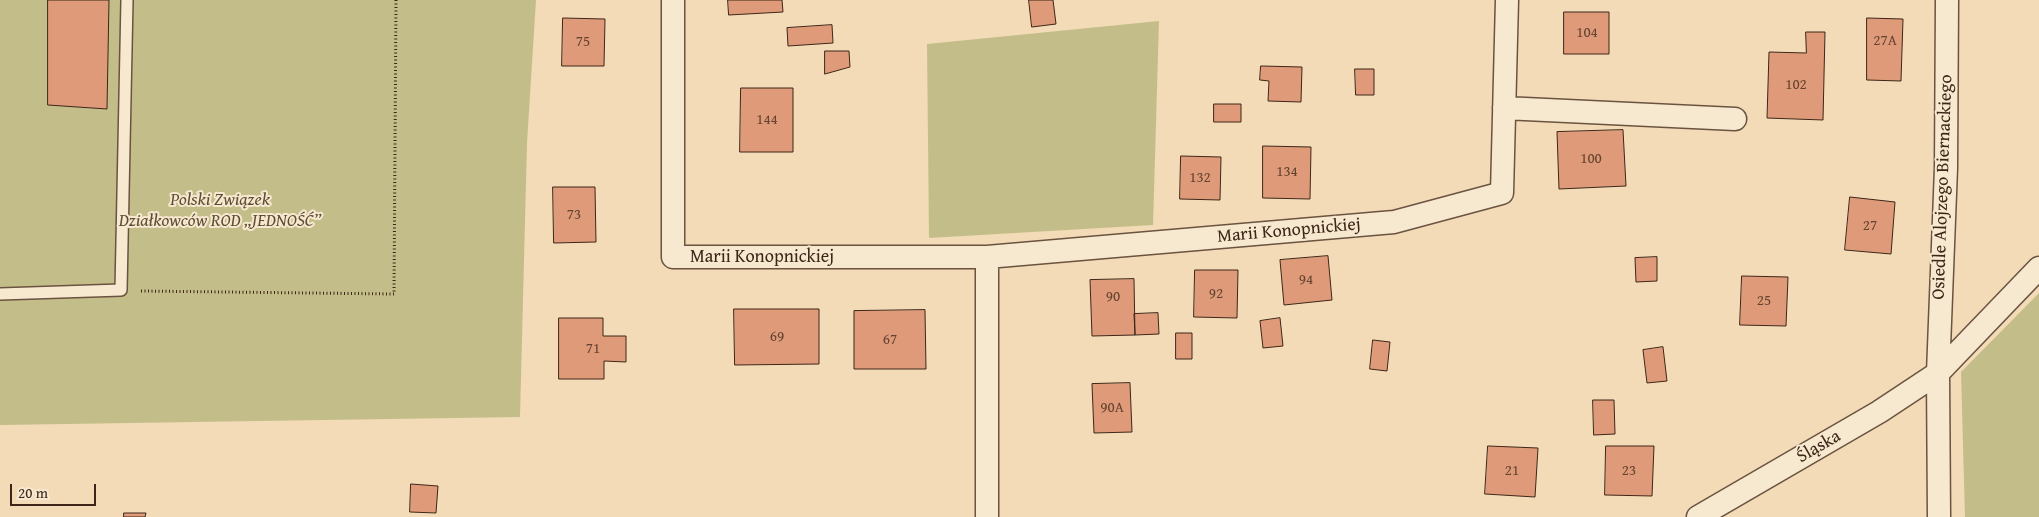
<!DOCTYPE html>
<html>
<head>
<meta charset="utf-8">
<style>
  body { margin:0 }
  #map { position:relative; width:2039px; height:517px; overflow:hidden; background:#f3dbb7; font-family:"Gentium Book Plus",serif }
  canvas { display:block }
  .scale { position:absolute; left:10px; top:484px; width:86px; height:22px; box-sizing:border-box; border:2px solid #3d2618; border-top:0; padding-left:6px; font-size:15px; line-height:18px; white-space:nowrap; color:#3d2618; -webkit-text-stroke:4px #f7e8d0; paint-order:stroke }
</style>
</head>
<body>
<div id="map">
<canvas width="2039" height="517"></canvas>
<div class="scale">20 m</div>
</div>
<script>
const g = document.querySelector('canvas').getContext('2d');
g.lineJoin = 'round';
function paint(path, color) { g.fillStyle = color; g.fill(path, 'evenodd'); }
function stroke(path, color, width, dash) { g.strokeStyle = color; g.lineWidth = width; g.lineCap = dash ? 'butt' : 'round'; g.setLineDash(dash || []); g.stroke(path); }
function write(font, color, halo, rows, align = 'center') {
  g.font = font + ' "Gentium Book Plus",serif'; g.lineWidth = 4; g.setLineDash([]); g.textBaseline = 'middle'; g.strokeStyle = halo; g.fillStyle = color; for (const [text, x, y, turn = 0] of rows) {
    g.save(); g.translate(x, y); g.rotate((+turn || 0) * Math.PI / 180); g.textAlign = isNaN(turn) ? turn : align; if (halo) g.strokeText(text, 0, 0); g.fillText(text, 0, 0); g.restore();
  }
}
const green = new Path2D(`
  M0 0H536L527 143 520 417 0 425Z
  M1159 21 1153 225 929 238 927 44Z
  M2039 293V517H1965L1961 372Z`);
const building = new Path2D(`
  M48 0H109L107 109 48 105Z
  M728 0H782L783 12 729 15Z
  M1029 0H1053L1056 24 1032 27Z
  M1564 12H1609V54H1564Z
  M563 18 605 19 604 66H562Z
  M1867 18 1903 19 1901 81 1867 80Z
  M832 25 833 43 788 46 787 28Z
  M1806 32H1825L1823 120 1767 118 1769 52 1806 53Z
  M825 51H849L850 67 825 74Z
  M1261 66 1302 67 1301 102 1268 101 1269 81 1260 80Z
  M1355 69H1374V95H1356Z
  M741 88H793V152H740Z
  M1214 104H1241V122H1214Z
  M1623 130 1626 186 1559 189 1557 132Z
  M1263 146 1311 147 1310 199 1263 198Z
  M1181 156 1221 157 1220 200 1180 199Z
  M553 187H595L596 242 554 243Z
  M1850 197 1895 202 1891 254 1845 250Z
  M1328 256 1332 300 1284 305 1280 260Z
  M1657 257V281L1636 282 1635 258Z
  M1195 270H1238L1237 318 1194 317Z
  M1742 276 1788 277 1786 326 1740 325Z
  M1134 279 1135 335 1092 336 1090 280Z
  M734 309H819V364L735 365Z
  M925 310 926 369H854V311Z
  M1158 313 1159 334 1135 335 1134 314Z
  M559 318H603V336H626V362L604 361V379H559Z
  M1280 318 1283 346 1263 348 1260 321Z
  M1176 333H1192V359H1176Z
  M1373 340 1390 342 1387 371 1370 369Z
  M1663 347 1667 381 1647 383 1643 350Z
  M1130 383 1132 432 1094 433 1092 384Z
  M1593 400H1614L1615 434 1594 435Z
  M1488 446 1538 448 1535 497 1485 494Z
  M1606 446H1654L1652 496 1605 495Z
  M411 484 438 486 436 513 410 512Z
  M124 513H146L145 517H124Z`);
const path = new Path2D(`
  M141 291 394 294 396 0`);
const lane = new Path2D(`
  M0 294 121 290 127 0`);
const street = new Path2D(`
  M673 0V257H987
  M1504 108 1735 119
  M987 517V257L1394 222 1502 193 1507 0
  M1698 517 1879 412 1938 373 2039 268
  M1939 517 1938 373 1946 168 1947 0`);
const numberNames = [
  ["104",1587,33],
  ["27A",1885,41],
  ["75",583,42],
  ["102",1796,85],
  ["144",767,120],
  ["100",1591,159],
  ["134",1287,172],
  ["132",1200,178],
  ["73",574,215],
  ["27",1870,226],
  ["94",1306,280],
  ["92",1216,294],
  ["90",1113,297],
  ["25",1764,301],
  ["69",777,337],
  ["67",890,340],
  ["71",593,349],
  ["90A",1112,408],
  ["21",1512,471],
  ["23",1629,471]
];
const streetNames = [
  ["Osiedle Alojzego Biernackiego",1943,187,-88],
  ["Marii Konopnickiej",1289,231,-5],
  ["Marii Konopnickiej",762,257],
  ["Śląska",1819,447,-30]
];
const parkNames = [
  ["Polski Związek",220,200],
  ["Działkowców ROD „JEDNOŚĆ”",220,221]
];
paint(green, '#c3be89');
paint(building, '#df9b79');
stroke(building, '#3d2618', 1);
stroke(lane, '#6a5340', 14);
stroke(street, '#6a5340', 25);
stroke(path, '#3d2618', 3, [1, 2.5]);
stroke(lane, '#f7e8d0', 11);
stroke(street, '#f7e8d0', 22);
write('15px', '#664330', null, numberNames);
write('18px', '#3d2618', '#f7e8d0', streetNames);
write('italic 18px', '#5e4c34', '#f7e8d0', parkNames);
</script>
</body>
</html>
